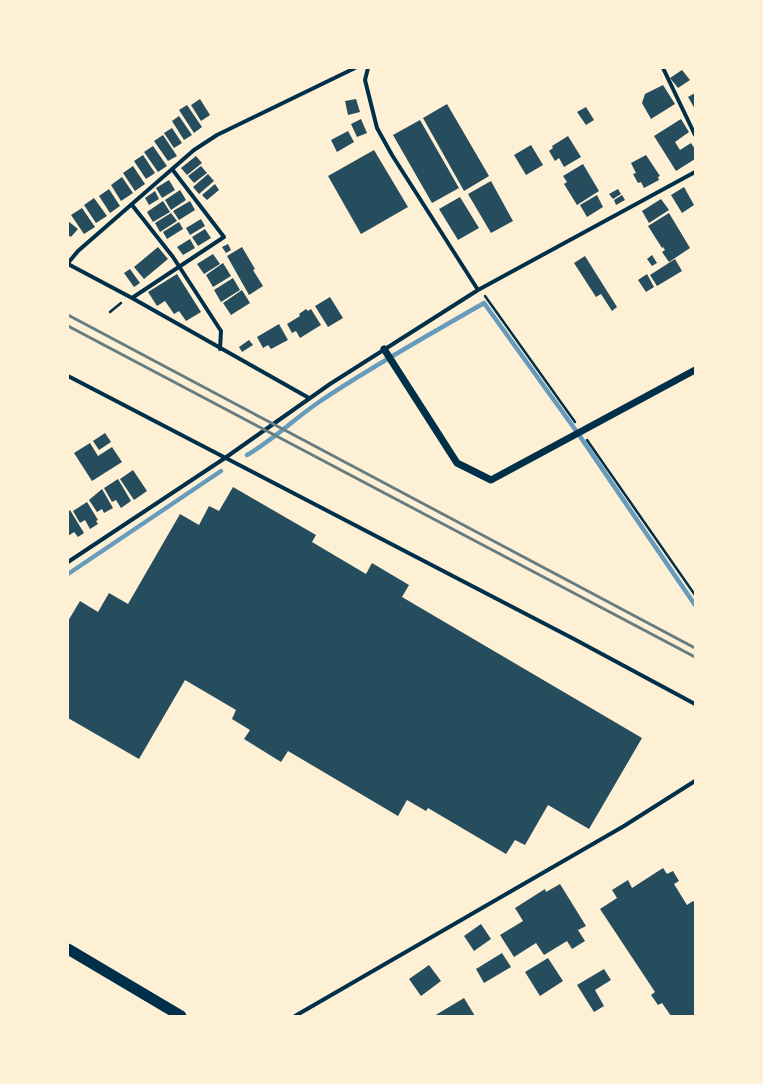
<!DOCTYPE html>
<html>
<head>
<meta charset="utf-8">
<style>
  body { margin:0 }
  #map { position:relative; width:763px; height:1084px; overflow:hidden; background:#fdf0d5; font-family:Overpass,sans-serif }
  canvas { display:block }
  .frame { position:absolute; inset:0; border:69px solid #fdf0d5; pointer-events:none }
</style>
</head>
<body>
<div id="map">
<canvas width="763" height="1084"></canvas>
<div class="frame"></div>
</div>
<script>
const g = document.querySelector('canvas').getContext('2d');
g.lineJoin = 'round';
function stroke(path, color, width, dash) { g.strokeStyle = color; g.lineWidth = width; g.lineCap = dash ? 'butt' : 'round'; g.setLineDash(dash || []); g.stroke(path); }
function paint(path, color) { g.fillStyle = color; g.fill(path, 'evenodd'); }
const stream = new Path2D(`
  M247 455C273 440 294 419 319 402 372 366 429 335 484 303L577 432 695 605
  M68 574 221 471`);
const building = new Path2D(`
  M682 70 690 80 678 88 670 78Z
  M663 85 675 104 651 119 642 103 645 94Z
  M695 93V109L688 97Z
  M200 99 210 115 201 121 191 105Z
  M356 99 360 112 348 115 345 101Z
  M447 104 489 176 464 191 423 118Z
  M187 105 202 127 194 133 179 110Z
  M586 107 594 120 586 125 577 112Z
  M179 116 192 135 184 140 172 121Z
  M361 119 367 133 357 137 351 124Z
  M681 119 689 132 675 142 680 150 691 143 695 149V159L676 171 654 136Z
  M420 120 459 188 432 203 393 135Z
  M172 128 182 143 174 148 164 133Z
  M348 131 354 142 337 152 331 140Z
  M163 135 177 156 168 161 154 141Z
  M568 136 581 157 564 167 559 158 555 161 549 151 553 148 552 146Z
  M531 145 543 165 526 175 514 155Z
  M153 146 167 166 158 172 144 152Z
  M374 150 408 207 361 234 328 176Z
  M143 155 155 173 146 179 134 161Z
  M646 155 660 176 658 177 659 180 644 188 641 182 638 183 633 174 636 173 631 163Z
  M196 156 202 163 187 175 181 168Z
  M583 164 599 191 577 205 564 184 567 182 563 176Z
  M133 166 145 184 135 191 123 173Z
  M201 166 207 173 194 183 188 176Z
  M208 174 214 181 199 194 193 187Z
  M122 177 133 193 121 201 111 185Z
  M169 180 175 190 162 198 156 188Z
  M491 181 513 221 491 233 468 194Z
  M215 184 219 190 207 200 202 195Z
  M684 187 694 205 682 213 671 195Z
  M109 189 120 206 110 213 99 196Z
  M618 189 621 194 613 199 609 194Z
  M180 190 186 200 171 210 165 200Z
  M155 191 159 199 149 205 145 198Z
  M597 195 603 207 587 217 580 205Z
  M622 195 625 200 616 205 614 200Z
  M460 197 479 228 458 240 439 209Z
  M94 198 107 216 96 223 84 205Z
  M661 199 669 210 649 223 642 211Z
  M163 201 170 212 153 222 147 212Z
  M190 201 195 210 179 220 173 211Z
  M82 208 95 227 84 234 71 215Z
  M171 213 177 221 160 232 155 223Z
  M669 213 690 248 669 262 662 252 665 250 663 247 662 248 648 226Z
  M201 219 205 226 190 235 186 228Z
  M68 221 78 229 71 237 68 235Z
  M179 222 183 229 167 239 163 232Z
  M205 229 211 238 198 246 192 237Z
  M190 239 195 248 183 255 177 247Z
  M228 244 231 250 226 253 222 247Z
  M158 247 168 259 144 279 134 267Z
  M242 247 255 269 253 270 263 286 249 295 227 256Z
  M213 254 220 264 204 274 197 264Z
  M652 255 657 263 652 266 647 259Z
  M585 256 617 307 612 311 601 294 596 297 574 263Z
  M675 259 682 271 657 286 650 275Z
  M223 263 231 276 213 287 206 275Z
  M130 269 140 283 134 287 124 273Z
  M177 274 201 312 186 321 179 311 174 314 165 301 157 306 148 292Z
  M647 274 654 287 646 292 638 280Z
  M233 278 240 290 221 302 214 290Z
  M242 290 250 303 231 315 223 303Z
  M330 297 343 318 328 327 315 306Z
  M306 309 308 311 311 309 321 325 300 338 296 331 292 333 287 324 300 316 299 314Z
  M279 324 288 340 271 349 268 345 263 348 257 337Z
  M249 340 253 345 242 352 239 347Z
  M105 433 111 442 99 450 93 441Z
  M90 443 98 456 112 447 122 462 92 481 74 453Z
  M133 470 147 491 134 500 120 479Z
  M118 479 131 501 121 508 116 500 112 502 104 488Z
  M233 487 316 535 312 542 366 574 372 563 409 585 402 597 642 738 589 829 548 805 525 845 515 840 506 854 428 808 426 811 407 800 398 816 288 751 281 762 244 739 250 730 232 719 236 710 185 680 139 759 68 718V621L80 601 98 612 109 593 128 604 180 514 199 525 209 506 219 511Z
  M102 489 113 508 104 513 102 509 97 512 89 500Z
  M87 502 98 520 96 521 98 524 90 529 85 520 80 523 73 511Z
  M70 510 84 533 78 537 74 532 68 536V512Z
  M663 868 667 874 673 871 679 881 674 884 687 905 693 901 695 903V1016H671L662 1003 658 1005 651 995 655 992 600 909 617 898 612 890 628 880 632 888Z
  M560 884 586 926 578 930 585 941 572 949 567 941 544 955 536 943 514 957 500 935 523 921 515 908 545 889 546 892Z
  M481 924 491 939 474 951 464 936Z
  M502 953 511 967 484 983 476 969Z
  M548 958 563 981 540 996 525 972Z
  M429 965 441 981 421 996 409 979Z
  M604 969 611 980 595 990 604 1006 594 1012 577 985Z
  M464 998 475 1016H434Z`);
const path = new Path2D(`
  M485 296 575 422
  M110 312 121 303
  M587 440 695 595`);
const minor = new Path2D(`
  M368 68 365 80 377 128 392 155 478 290
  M663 68 695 135
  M132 205 173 257 221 331 220 349
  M68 263 78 251 194 150 217 135 355 68
  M68 264 132 298 309 398
  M132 298 224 237 172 169
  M68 376 574 639 695 704
  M68 562 225 458 330 384 478 290 695 172
  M295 1016 624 826 695 781`);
const tertiary = new Path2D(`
  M384 349 457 463 491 480 695 370`);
const trunk = new Path2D(`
  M68 949 181 1016`);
const rail = new Path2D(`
  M68 315 695 648
  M68 326 695 657`);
stroke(stream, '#669bbc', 4.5);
paint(building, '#264d5e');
stroke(path, '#003049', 2.5);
stroke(minor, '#003049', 4);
stroke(tertiary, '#003049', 7);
stroke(trunk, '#003049', 11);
stroke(rail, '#657d81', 3);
</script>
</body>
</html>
